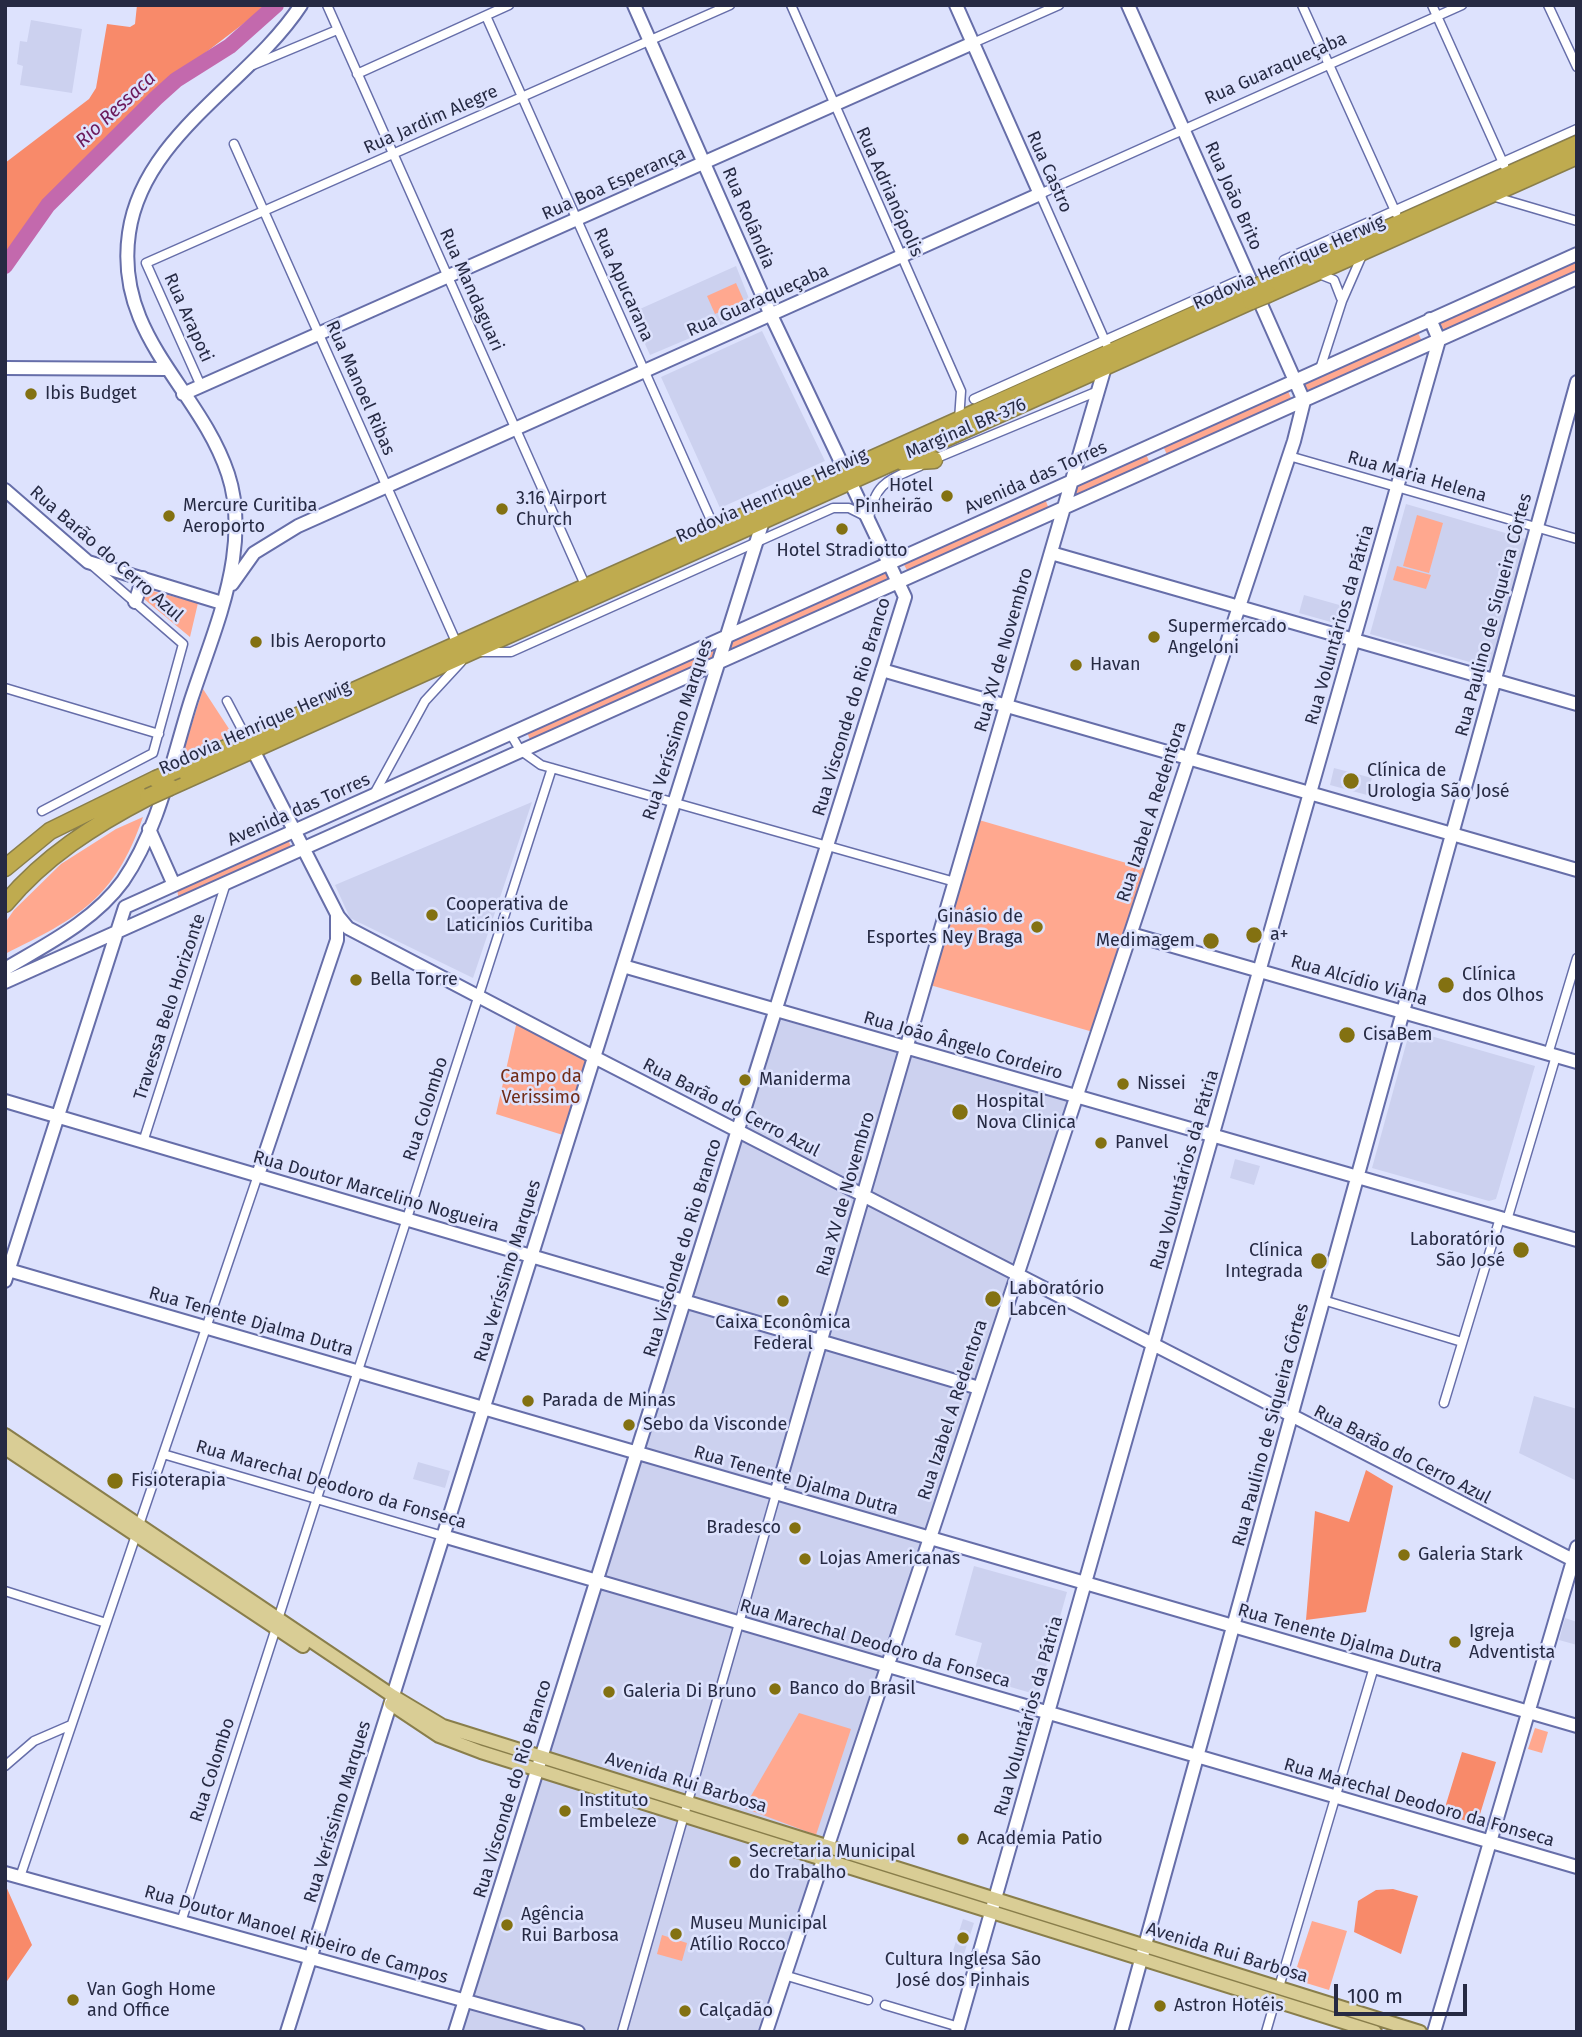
<!DOCTYPE html>
<html>
<head>
<meta charset="utf-8">
<style>
  body { margin:0 }
  #map { position:relative; width:1582px; height:2037px; overflow:hidden; background:#dde2fd; font-family:"Fira Sans",sans-serif }
  canvas { display:block }
  .frame { position:absolute; inset:0; border:7px solid #262a43; pointer-events:none }
  .scale { position:absolute; left:1334px; top:1984px; width:133px; height:32px; box-sizing:border-box; border:4px solid #262a43; border-top:0; padding-left:9px; font-size:21px; line-height:24px; white-space:nowrap; color:#262a43; -webkit-text-stroke:5px #dde2fd; paint-order:stroke }
</style>
</head>
<body>
<div id="map">
<canvas width="1582" height="2037"></canvas>
<div class="frame"></div>
<div class="scale">100 m</div>
</div>
<script>
const g = document.querySelector('canvas').getContext('2d');
g.lineJoin = 'round';
function paint(path, color) { g.fillStyle = color; g.fill(path, 'evenodd'); }
function stroke(path, color, width, dash) { g.strokeStyle = color; g.lineWidth = width; g.lineCap = dash ? 'butt' : 'round'; g.setLineDash(dash || []); g.stroke(path); }
function write(font, color, halo, rows, align = 'center') {
  g.font = font + ' "Fira Sans",sans-serif'; g.lineWidth = 5; g.setLineDash([]); g.textBaseline = 'middle'; g.strokeStyle = halo; g.fillStyle = color; for (const [text, x, y, turn = 0] of rows) {
    g.save(); g.translate(x, y); g.rotate((+turn || 0) * Math.PI / 180); g.textAlign = isNaN(turn) ? turn : align; if (halo) g.strokeText(text, 0, 0); g.fillText(text, 0, 0); g.restore();
  }
}
const built = new Path2D(`
  M31 20 82 29 72 93 20 85 23 66 17 64 20 41 27 42Z
  M736 266 754 311 650 355 631 313Z
  M762 331 825 461 720 508 661 377Z
  M1406 504 1526 539 1491 668 1370 634Z
  M1304 595 1350 608 1345 626 1299 613Z
  M1334 768 1372 778 1367 795 1330 785Z
  M532 802 473 978 350 918 335 885Z
  M765 1015 1068 1102 763 2032H447Z
  M1410 1030 1535 1066 1496 1199 1489 1201 1372 1168Z
  M1235 1159 1260 1166 1254 1185 1230 1178Z
  M1534 1396 1577 1409V1481L1519 1453Z
  M418 1462 450 1471 445 1488 413 1479Z
  M974 1566 1067 1592 1038 1695 973 1676 982 1643 955 1635Z
  M1565 1618 1577 1622V1645L1559 1640Z
  M963 1919 974 1923 963 1957 952 1954Z`);
const green = new Path2D(`
  M1577 260V272L1445 334 1440 322Z
  M736 283 744 301 715 314 707 296Z
  M1417 331 1423 343 1305 396 1302 383Z
  M1288 391 1293 403 1169 459 1163 446Z
  M1146 454 1151 466 1074 500 1078 484Z
  M1045 499 1049 509 908 572 903 563Z
  M1417 515 1443 523 1429 573 1403 566Z
  M1397 566 1431 575 1426 589 1393 580Z
  M887 569 893 580 729 653 730 639Z
  M149 590 198 603 190 637 144 599 143 593Z
  M715 646 716 660 530 740 527 732Z
  M203 689 233 735 182 755Z
  M143 817C114 900 79 917 5 954V923L14 910 61 864 116 829Z
  M979 820 1147 869 1093 1032 930 985Z
  M287 838 293 850 179 901 177 889Z
  M517 1021 589 1059 566 1136 496 1114Z
  M799 1713 851 1729 816 1835 744 1808Z
  M1535 1728 1548 1732 1542 1753 1528 1749Z
  M1312 1921 1347 1931 1329 1990 1293 1979Z
  M662 1935 687 1943 682 1961 657 1954Z`);
const forest = new Path2D(`
  M137 5H268L159 88 46 201 5 259V163L89 99 96 88 107 24 130 27 135 24Z
  M1366 1470 1393 1486 1366 1612 1306 1620 1315 1511 1349 1522Z
  M1462 1752 1496 1762 1477 1824 1443 1814Z
  M5 1884 32 1945 5 1984Z
  M1393 1889 1418 1896 1401 1954 1354 1932 1358 1901 1376 1890Z`);
const river = new Path2D(`
  M5 266 48 205 156 98 176 80 230 46 276 5`);
const street = new Path2D(`
  M327 5 586 587
  M791 5 961 391 959 420
  M1302 5 1396 213
  M1432 5 1504 165
  M1548 5 1577 67
  M486 16 715 529
  M973 43 1059 5
  M253 65 337 30
  M357 74 509 5
  M234 144 457 644
  M1492 196 1577 221
  M1284 260 1577 129
  M1319 274 1334 280 1341 298
  M1110 352 1040 194 1462 5
  M1320 369 1342 301 1363 253
  M201 386 146 263 730 5
  M974 399 1237 281
  M1289 456 1577 539
  M932 460 1098 391
  M481 652H511L833 508H849L869 518C875 482 889 480 920 466
  M5 688 159 734
  M227 701 247 739
  M510 733 520 750 541 765 955 882
  M373 796 425 701 461 662
  M42 811 153 753 183 644 93 566
  M1548 1054 1577 958
  M143 1142 226 883
  M1507 1220 1556 1056
  M1323 1300 1462 1342
  M1444 1403 1500 1218
  M163 1454 443 1536
  M139 1525 258 1175
  M5 1591 106 1623
  M278 1619 552 768
  M5 1766 34 1741 71 1725
  M20 1877 136 1535
  M181 1922 276 1628
  M784 1975 868 2000
  M1279 1987 1374 1667
  M885 2005 959 2027
  M622 2032 776 1494
  M1266 2032 1275 2001`);
const secondary = new Path2D(`
  M1128 5 1304 401
  M5 368 167 369
  M183 394 973 43
  M5 490 88 562 222 603
  M1051 553 1577 704
  M232 584 254 553 298 526 1040 194 956 5
  M135 602 143 578
  M882 670 1577 870
  M253 750 338 916 348 928 594 1057 1577 1562
  M149 829 174 885
  M1131 934 1577 1062
  M623 966 1577 1240
  M5 969C47 944 94 921 123 881 159 829 172 760 191 700 206 654 226 607 233 559 237 531 237 501 228 474 199 387 114 336 129 233 143 135 250 83 301 5
  M5 982 1577 278
  M5 1101 979 1388
  M258 1175 337 940V914
  M5 1269 1577 1726
  M5 1281 125 907 1577 254
  M776 1494 1105 367
  M443 1536 1577 1867
  M5 1873 578 2032
  M287 2032 763 521
  M455 2032 905 597 771 315 634 5
  M766 2032 1294 441 1304 401
  M957 2032 1439 340 1430 319
  M1121 2032 1577 382
  M1434 2032 1577 1547`);
const primary = new Path2D(`
  M5 1435 393 1696 443 1726 1420 2032
  M5 1448 303 1646
  M391 1704 439 1736 481 1752 1375 2032`);
const highway = new Path2D(`
  M1263 284 1577 144
  M1268 294 1577 156
  M903 462 934 460
  M177 770 1247 291
  M170 787 1251 301
  M5 868 50 831 156 779
  M5 904C44 857 94 825 148 797`);
const highwayBridge = new Path2D(`
  M1247 291 1263 284
  M1251 301 1268 294
  M156 779 177 770
  M148 797 170 787`);
const markers = [
  [31,394,7,"#837111"],
  [947,496,7,"#837111"],
  [502,509,7,"#837111"],
  [169,516,7,"#837111"],
  [842,529,7,"#837111"],
  [1154,637,7,"#837111"],
  [256,642,7,"#837111"],
  [1076,665,7,"#837111"],
  [1351,781,9,"#837111"],
  [432,915,7,"#837111"],
  [1037,927,7,"#837111"],
  [1254,935,9,"#837111"],
  [1211,941,9,"#837111"],
  [356,980,7,"#837111"],
  [1446,985,9,"#837111"],
  [1347,1035,9,"#837111"],
  [745,1080,7,"#837111"],
  [1123,1084,7,"#837111"],
  [960,1112,9,"#837111"],
  [1101,1143,7,"#837111"],
  [1521,1250,9,"#837111"],
  [1319,1261,9,"#837111"],
  [993,1299,9,"#837111"],
  [783,1301,7,"#837111"],
  [528,1401,7,"#837111"],
  [629,1425,7,"#837111"],
  [115,1481,9,"#837111"],
  [795,1528,7,"#837111"],
  [1404,1555,7,"#837111"],
  [805,1559,7,"#837111"],
  [1455,1642,7,"#837111"],
  [775,1689,7,"#837111"],
  [609,1692,7,"#837111"],
  [565,1811,7,"#837111"],
  [963,1839,7,"#837111"],
  [735,1862,7,"#837111"],
  [507,1925,7,"#837111"],
  [676,1934,7,"#837111"],
  [963,1938,7,"#837111"],
  [73,2000,7,"#837111"],
  [1160,2006,7,"#837111"],
  [685,2011,7,"#837111"]
];
const streetNames = [
  ["Rua Guaraqueçaba",1276,69,-24],
  ["Rua Jardim Alegre",431,120,-24],
  ["Rua Castro",1049,172,66],
  ["Rua Boa Esperança",614,184,-24],
  ["Rua Adrianópolis",889,192,66],
  ["Rua João Brito",1233,196,66],
  ["Rua Rolândia",748,218,67],
  ["Rodovia Henrique Herwig",1289,263,-24],
  ["Rua Apucarana",623,285,66],
  ["Rua Mandaguari",471,290,66],
  ["Rua Guaraqueçaba",758,301,-24],
  ["Rua Arapoti",188,318,66],
  ["Rua Manoel Ribas",360,388,66],
  ["Marginal BR-376",966,429,-23],
  ["Rua Maria Helena",1417,477,16],
  ["Avenida das Torres",1036,478,-24],
  ["Rodovia Henrique Herwig",772,496,-24],
  ["Rua Barão do Cerro Azul",106,554,41],
  ["Rua Paulino de Siqueira Côrtes",1494,615,-75],
  ["Rua Voluntários da Pátria",1340,625,-74],
  ["Rua XV de Novembro",1004,650,-74],
  ["Rua Visconde do Rio Branco",852,707,-73],
  ["Rodovia Henrique Herwig",255,728,-24],
  ["Rua Veríssimo Marques",678,730,-72],
  ["Avenida das Torres",299,810,-24],
  ["Rua Izabel A Redentora",1152,812,-72],
  ["Rua Alcídio Viana",1359,981,16],
  ["Travessa Belo Horizonte",170,1007,-72],
  ["Rua João Ângelo Cordeiro",963,1046,16],
  ["Rua Barão do Cerro Azul",731,1108,27],
  ["Rua Colombo",426,1109,-72],
  ["Rua Voluntários da Pátria",1185,1170,-74],
  ["Rua Doutor Marcelino Nogueira",376,1192,16],
  ["Rua XV de Novembro",846,1194,-74],
  ["Rua Visconde do Rio Branco",683,1248,-73],
  ["Rua Veríssimo Marques",508,1271,-73],
  ["Rua Tenente Djalma Dutra",251,1322,16],
  ["Rua Izabel A Redentora",953,1410,-72],
  ["Rua Paulino de Siqueira Côrtes",1271,1425,-75],
  ["Rua Barão do Cerro Azul",1402,1455,27],
  ["Rua Tenente Djalma Dutra",796,1481,16],
  ["Rua Marechal Deodoro da Fonseca",331,1485,16],
  ["Rua Tenente Djalma Dutra",1340,1639,16],
  ["Rua Marechal Deodoro da Fonseca",875,1644,16],
  ["Rua Voluntários da Pátria",1029,1716,-74],
  ["Rua Colombo",213,1770,-72],
  ["Avenida Rui Barbosa",686,1783,17],
  ["Rua Visconde do Rio Branco",513,1789,-73],
  ["Rua Marechal Deodoro da Fonseca",1419,1803,16],
  ["Rua Veríssimo Marques",338,1812,-73],
  ["Rua Doutor Manoel Ribeiro de Campos",296,1935,16],
  ["Avenida Rui Barbosa",1227,1953,17]
];
const poiNames = [
  ["Ibis Budget",45,394],
  ["Hotel",933,486,"right"],
  ["Pinheirão",933,507,"right"],
  ["3.16 Airport",516,499],
  ["Church",516,520],
  ["Mercure Curitiba",183,506],
  ["Aeroporto",183,527],
  ["Hotel Stradiotto",842,551,"center"],
  ["Supermercado",1168,627],
  ["Angeloni",1168,648],
  ["Ibis Aeroporto",270,642],
  ["Havan",1090,665],
  ["Clínica de",1367,771],
  ["Urologia São José",1367,792],
  ["Cooperativa de",446,905],
  ["Laticínios Curitiba",446,926],
  ["Ginásio de",1023,917,"right"],
  ["Esportes Ney Braga",1023,938,"right"],
  ["a+",1270,935],
  ["Medimagem",1195,941,"right"],
  ["Clínica",1462,975],
  ["dos Olhos",1462,996],
  ["Bella Torre",370,980],
  ["CisaBem",1363,1035],
  ["Maniderma",759,1080],
  ["Nissei",1137,1084],
  ["Hospital",976,1102],
  ["Nova Clinica",976,1123],
  ["Panvel",1115,1143],
  ["Laboratório",1505,1240,"right"],
  ["São José",1505,1261,"right"],
  ["Clínica",1303,1251,"right"],
  ["Integrada",1303,1272,"right"],
  ["Laboratório",1009,1289],
  ["Labcen",1009,1310],
  ["Caixa Econômica",783,1323,"center"],
  ["Federal",783,1344,"center"],
  ["Parada de Minas",542,1401],
  ["Sebo da Visconde",643,1425],
  ["Fisioterapia",131,1481],
  ["Bradesco",781,1528,"right"],
  ["Galeria Stark",1418,1555],
  ["Lojas Americanas",819,1559],
  ["Igreja",1469,1632],
  ["Adventista",1469,1653],
  ["Banco do Brasil",789,1689],
  ["Galeria Di Bruno",623,1692],
  ["Instituto",579,1801],
  ["Embeleze",579,1822],
  ["Academia Patio",977,1839],
  ["Secretaria Municipal",749,1852],
  ["do Trabalho",749,1873],
  ["Agência",521,1915],
  ["Rui Barbosa",521,1936],
  ["Museu Municipal",690,1924],
  ["Atílio Rocco",690,1945],
  ["Cultura Inglesa São",963,1960,"center"],
  ["José dos Pinhais",963,1981,"center"],
  ["Van Gogh Home",87,1990],
  ["and Office",87,2011],
  ["Astron Hotéis",1174,2006],
  ["Calçadão",699,2011]
];
const parkNames = [
  ["Campo da",541,1077],
  ["Verissimo",541,1098]
];
const waterNames = [
  ["Rio Ressaca",116,110,-43]
];
paint(built, '#ccd1ef');
paint(green, '#ffa88f');
paint(forest, '#f88a6a');
stroke(river, '#c369ad', 16);
stroke(street, '#666ea9', 11);
stroke(secondary, '#666ea9', 16);
stroke(primary, '#897e4b', 16);
stroke(highway, '#897e4b', 19);
stroke(street, '#fff', 8);
stroke(secondary, '#fff', 12);
stroke(primary, '#d9cd95', 12);
stroke(highway, '#bfab4f', 16);
stroke(highwayBridge, '#897e4b', 19, []);
stroke(highwayBridge, '#bfab4f', 16);
for (const [x, y, r, color] of markers) { const dot = new Path2D(); dot.arc(x, y, r, 0, 2 * Math.PI); g.fillStyle = color; g.fill(dot); stroke(dot, '#dde2fd', 2.5); }
write('18px', '#262a43', '#dde2fd', streetNames);
write('18px', '#262a43', '#dde2fd', poiNames, 'left');
write('18px', '#712c17', '#dde2fd', parkNames);
write('italic 19px', '#6b195b', '#dde2fd', waterNames);
</script>
</body>
</html>
